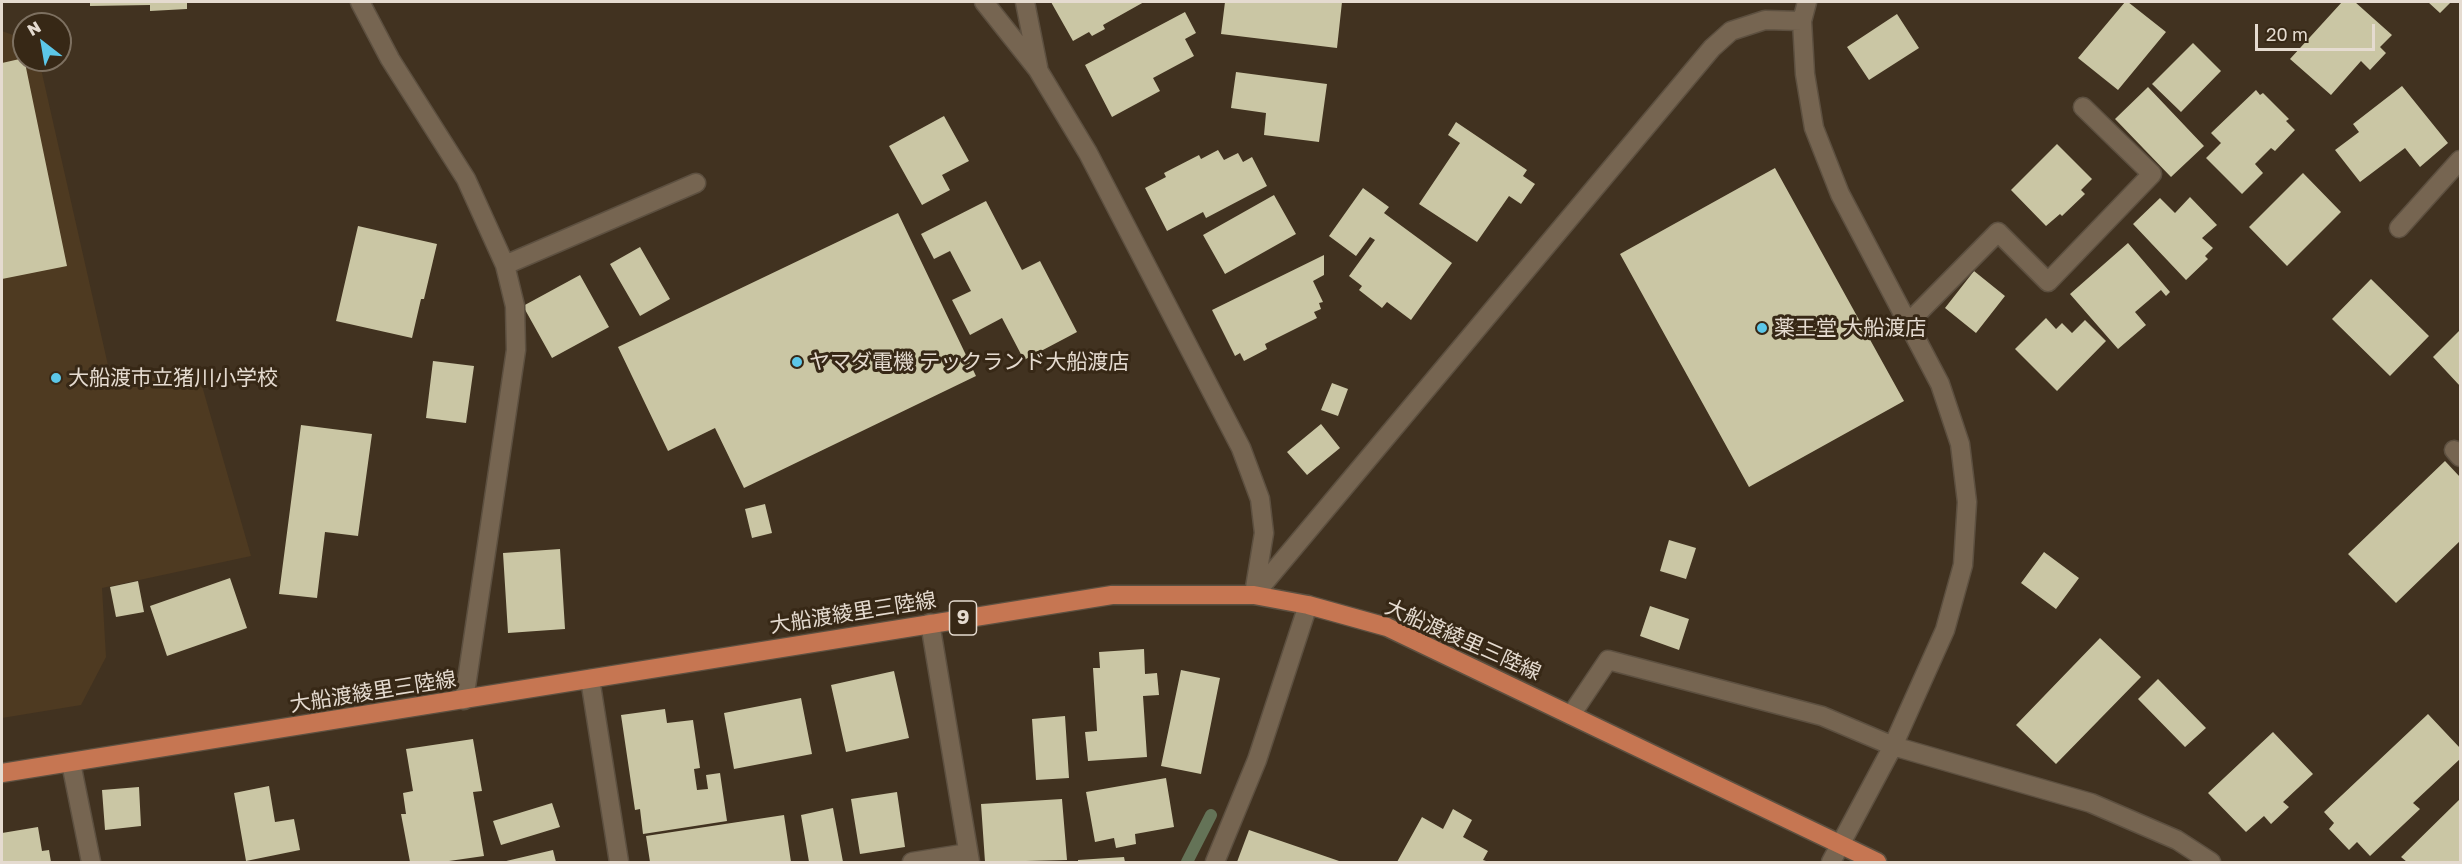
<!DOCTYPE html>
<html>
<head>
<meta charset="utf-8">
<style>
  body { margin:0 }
  #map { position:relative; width:2462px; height:864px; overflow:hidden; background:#413220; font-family:"Golos Text",sans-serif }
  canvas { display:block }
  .frame { position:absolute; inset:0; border:3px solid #e5dbd0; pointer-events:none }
  .north { position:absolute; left:12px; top:12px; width:60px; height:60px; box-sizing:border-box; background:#372816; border:2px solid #7d7060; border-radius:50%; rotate:329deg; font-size:16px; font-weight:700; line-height:24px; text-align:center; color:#e5dbd0 }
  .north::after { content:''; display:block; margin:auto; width:21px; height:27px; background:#5cc7e8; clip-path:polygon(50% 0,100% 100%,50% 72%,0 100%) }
  .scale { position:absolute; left:2255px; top:24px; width:120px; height:27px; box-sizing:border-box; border:3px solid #e5dbd0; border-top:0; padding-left:8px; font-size:18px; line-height:21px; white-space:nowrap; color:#e5dbd0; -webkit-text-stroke:4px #372816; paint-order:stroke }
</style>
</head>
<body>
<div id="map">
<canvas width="2462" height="864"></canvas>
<div class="frame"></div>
<div class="north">N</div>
<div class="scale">20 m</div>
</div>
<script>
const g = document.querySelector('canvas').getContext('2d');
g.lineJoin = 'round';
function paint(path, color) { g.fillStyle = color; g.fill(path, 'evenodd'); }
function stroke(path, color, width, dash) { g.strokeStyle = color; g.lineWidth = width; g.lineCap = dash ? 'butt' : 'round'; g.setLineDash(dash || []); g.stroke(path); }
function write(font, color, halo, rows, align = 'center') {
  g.font = font + ' "Golos Text","Noto Sans JP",sans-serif'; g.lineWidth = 6; g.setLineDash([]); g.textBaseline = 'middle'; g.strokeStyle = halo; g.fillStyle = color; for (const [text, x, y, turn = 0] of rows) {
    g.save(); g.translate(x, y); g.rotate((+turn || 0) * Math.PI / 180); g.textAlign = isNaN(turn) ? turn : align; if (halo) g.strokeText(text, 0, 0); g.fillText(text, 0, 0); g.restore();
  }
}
const built = new Path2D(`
  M2 31 24 39V60H39L112 383 198 372 251 556 102 588 106 657 81 705 2 718Z`);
const stream = new Path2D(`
  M1187 862 1211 815`);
const building = new Path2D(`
  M90 2H187V9L150 11V5L90 6Z
  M1051 2H1144L1103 25 1105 29 1092 36 1089 32 1073 41Z
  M1225 2H1342L1337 48 1221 34Z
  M2125 2H2128L2166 32 2118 90 2078 58Z
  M2342 2H2355L2392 35 2380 47 2386 53 2370 70 2361 61 2331 95 2290 59Z
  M2428 2H2451L2440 13Z
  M1185 12 1196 33 1185 39 1194 56 1153 78 1160 91 1112 117 1085 65Z
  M1897 14 1919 48 1869 80 1847 47Z
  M2193 43 2221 71 2181 112 2152 84Z
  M24 58 67 266 2 279V63Z
  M1236 72 1327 84 1319 142 1264 135 1266 113 1231 108Z
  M2402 86 2448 143 2420 167 2405 148 2360 182 2335 150 2359 132 2353 124Z
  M2148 87 2204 146 2171 177 2115 119Z
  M2256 90 2260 95 2263 93 2289 119 2286 121 2295 130 2275 151 2271 148 2255 164 2263 173 2242 194 2206 158 2221 143 2211 133Z
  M944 116 969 161 942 175 950 190 922 205 889 146Z
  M1456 122 1527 170 1523 176 1535 184 1521 204 1509 196 1477 242 1419 204 1460 143 1448 135Z
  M2057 144 2092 179 2081 190 2085 194 2062 216 2060 214 2046 226 2011 190Z
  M1218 150 1224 160 1238 153 1243 162 1252 157 1267 186 1206 218 1203 212 1167 231 1145 188 1166 177 1164 173 1199 155 1201 159Z
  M1775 168 1904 401 1749 487 1620 254Z
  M2303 173 2341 212 2287 266 2249 227Z
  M1363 188 1389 207 1384 213 1452 263 1411 320 1387 302 1382 308 1359 290 1362 286 1349 276 1375 240 1370 237 1356 256 1329 236Z
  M1274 195 1296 234 1225 274 1203 235Z
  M2190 197 2217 225 2202 238 2213 248 2205 256 2208 259 2186 280 2133 224 2160 198 2175 213Z
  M986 201 1022 270 1040 261 1077 332 1024 360 1002 318 970 335 952 300 971 291 950 251 934 259 921 234Z
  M898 213 976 376 744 488 715 428 668 451 618 347Z
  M358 226 437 244 424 299H421L412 338 336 321Z
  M2128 243 2170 292 2166 296 2161 290 2135 312 2146 325 2118 349 2070 294Z
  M640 247 670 299 640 316 610 264Z
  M1324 255V275L1313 281 1323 302 1319 303 1321 309 1314 312 1317 318 1265 344 1267 349 1244 361 1240 353 1235 356 1212 310Z
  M1974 271 2005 296 1976 333 1945 308Z
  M580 275 609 327 552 358 523 306Z
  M2371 279 2429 336 2390 376 2332 319Z
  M2046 318 2056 329 2062 323 2072 333 2085 320 2106 341 2057 391 2015 349Z
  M2460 330V386L2433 357Z
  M433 361 474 366 466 423 426 418Z
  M1332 383 1348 389 1338 416 1321 410Z
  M1321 424 1340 448 1307 475 1287 452Z
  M301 425 372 434 358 536 325 532 317 598 279 594Z
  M2445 461 2460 477V541L2396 603 2348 554Z
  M765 504 772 533 752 538 745 509Z
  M1669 540 1696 548 1686 579 1660 571Z
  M560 549 565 629 508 633 503 553Z
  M2044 552 2079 578 2056 609 2021 583Z
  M230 578 247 628 167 656 150 606Z
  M138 581 144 612 116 617 110 587Z
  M1650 606 1689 619 1679 650 1640 636Z
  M2100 638 2141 677 2056 764 2016 725Z
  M1144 649 1145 674 1157 673 1159 695 1143 696 1147 757 1088 761 1085 732 1097 731 1093 668H1100L1099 652Z
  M1181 670 1220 678 1201 774 1161 766Z
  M894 671 909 738 846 752 831 685Z
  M2158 679 2206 728 2185 747 2138 699Z
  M801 698 812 754 734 769 724 713Z
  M665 709 667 723 693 720 700 768 694 769 697 790 708 789 706 775 720 773 727 821 643 834 640 809 635 810 621 715Z
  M2428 714 2460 748V759L2413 803 2420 809 2370 856 2357 842 2349 850 2329 829 2334 823 2324 812Z
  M1065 716 1069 778 1036 780 1032 719Z
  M2273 732 2313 774 2283 802 2289 807 2271 824 2264 816 2246 832 2208 793Z
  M473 739 482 791 473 792 484 856 442 862H410L401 814H406L403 793 413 791 406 749Z
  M1166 778 1174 827 1135 834 1136 844 1116 848 1114 838 1095 842 1086 792Z
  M269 786 275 822 294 819 300 850 246 861 234 793Z
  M139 787 141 826 105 830 102 790Z
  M897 792 905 847 860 854 851 799Z
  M1062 799 1067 860 985 862 981 804Z
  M2460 799V862H2407L2401 857Z
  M552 803 560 827 501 845 493 821Z
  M833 808 843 862H809L801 815Z
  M1453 809 1472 820 1463 837 1488 851 1483 860 1489 862H1397L1422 817 1443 829Z
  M784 815 791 862H650L646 836Z
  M38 827 42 851 49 850 51 862H2V833Z
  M1249 830 1342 862H1237Z
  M553 850 556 862H502Z
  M1124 857 1125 862H1078V860Z`);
const minor = new Path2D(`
  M360 2 390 59 466 179 505 265 515 306 516 350 464 700
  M984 2 1038 70 1088 153 1241 448 1260 499 1264 533 1254 594
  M1025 2 1038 67
  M1807 2 1802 21 1805 74 1814 128 1840 194 1940 384 1960 444 1967 502 1963 565 1945 630 1893 746 1831 862
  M2399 228 2460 160
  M505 265 696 183
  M1909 322 1998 232 2048 282 2152 174 2083 107
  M2454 450 2460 457
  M1254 595 1712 48 1731 31 1765 20 1802 21
  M930 623 970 862
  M590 679 619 862
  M1571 715 1608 660 1822 716 1893 746 2091 803 2177 840 2211 862
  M71 763 91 862
  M912 862 968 853
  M1215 862 1257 760 1308 605`);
const major = new Path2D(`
  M2 773 1112 595H1254L1308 605 1387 627 1877 862`);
const markers = [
  [1762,328,6,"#5cc7e8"],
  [797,362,6,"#5cc7e8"],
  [56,378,6,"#5cc7e8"]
];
const shields = [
  [963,618,27]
];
const shieldNames = [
  ["9",963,618]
];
const poiNames = [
  ["薬王堂 大船渡店",1774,328],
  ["ヤマダ電機 テックランド大船渡店",809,362],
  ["大船渡市立猪川小学校",68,378]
];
const streetNames = [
  ["大船渡綾里三陸線",853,613,-9],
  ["大船渡綾里三陸線",1463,640,24],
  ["大船渡綾里三陸線",373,692,-9]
];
paint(built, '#4e3a21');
stroke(stream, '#647357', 12);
paint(building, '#cac6a4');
stroke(minor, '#5d5040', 21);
stroke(major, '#5d5040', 21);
stroke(minor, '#766551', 18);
stroke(major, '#c67652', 18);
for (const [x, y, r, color] of markers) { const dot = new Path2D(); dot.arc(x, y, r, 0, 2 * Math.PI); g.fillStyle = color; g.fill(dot); stroke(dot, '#372816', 2); }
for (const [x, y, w] of shields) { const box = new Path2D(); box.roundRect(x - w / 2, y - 17, w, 34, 4.5); g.fillStyle = '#372816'; g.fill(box); stroke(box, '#e5dbd0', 1.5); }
write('bold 20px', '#e5dbd0', null, shieldNames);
write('21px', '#e5dbd0', '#372816', poiNames, 'left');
write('21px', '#e5dbd0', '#372816', streetNames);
</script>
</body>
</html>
